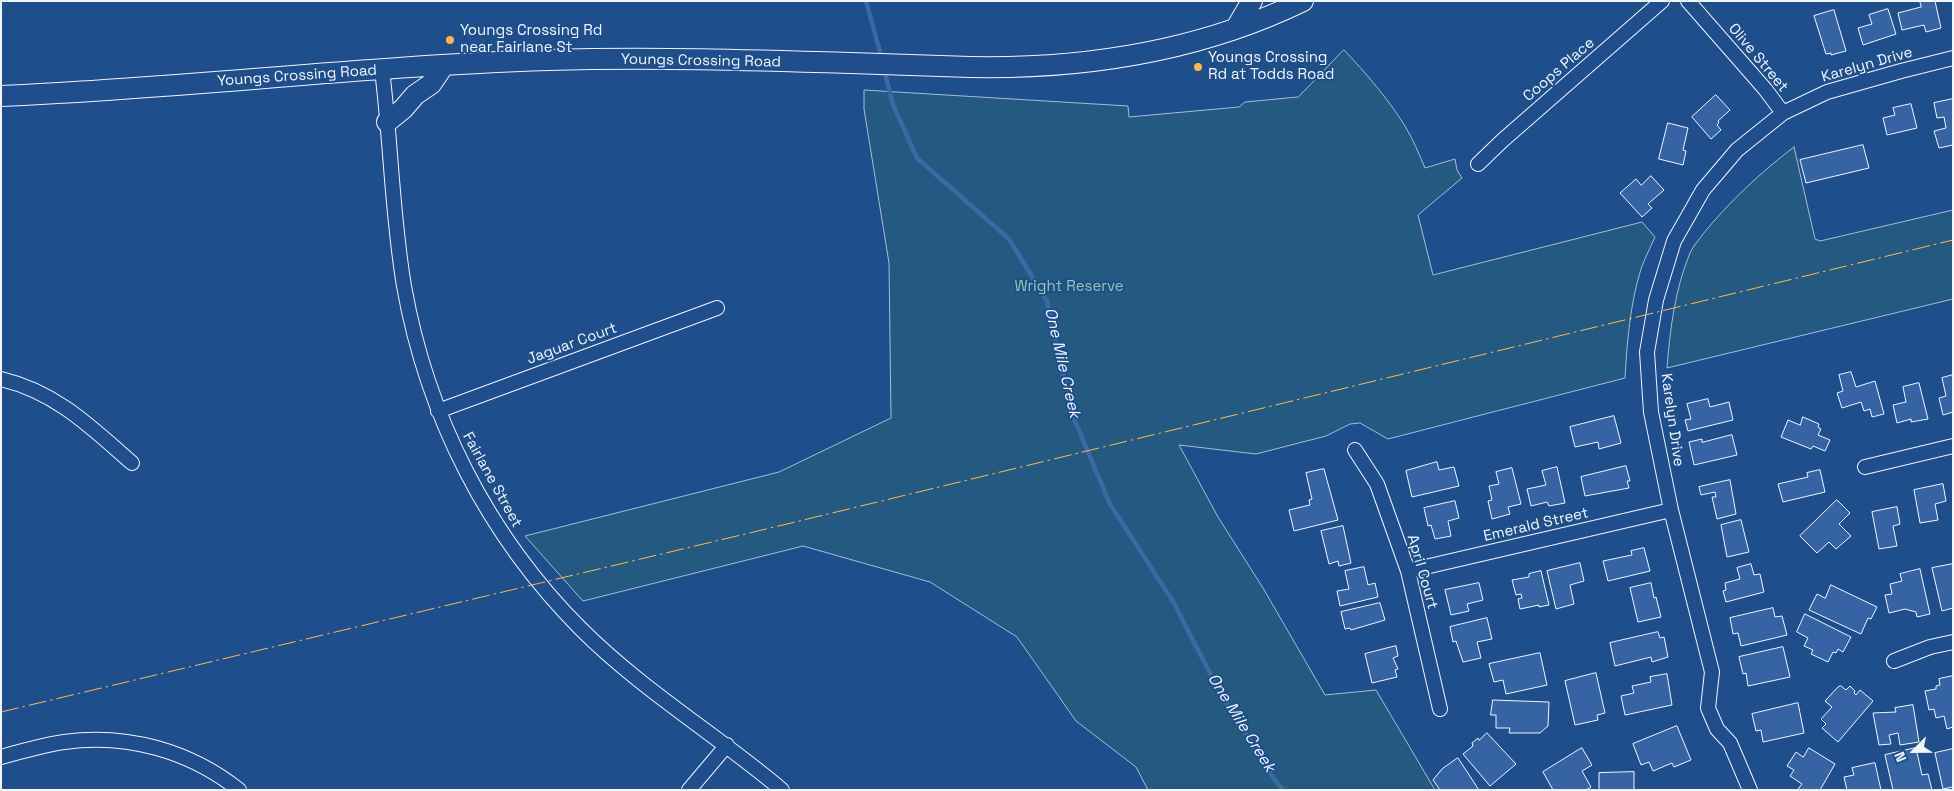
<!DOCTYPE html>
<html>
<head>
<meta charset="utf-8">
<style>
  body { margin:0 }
  #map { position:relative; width:1954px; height:791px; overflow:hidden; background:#1f4e8c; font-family:"Space Grotesk",sans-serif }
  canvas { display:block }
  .frame { position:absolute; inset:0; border:2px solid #f2f6ff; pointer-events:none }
  .north { position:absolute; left:1889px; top:726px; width:50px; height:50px; -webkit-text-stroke:4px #1f4e8c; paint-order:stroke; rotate:247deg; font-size:14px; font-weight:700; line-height:20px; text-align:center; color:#f2f6ff }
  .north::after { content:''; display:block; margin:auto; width:18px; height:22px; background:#f2f6ff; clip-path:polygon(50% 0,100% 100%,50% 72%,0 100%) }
</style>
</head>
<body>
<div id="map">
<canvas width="1954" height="791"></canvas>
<div class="frame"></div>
<div class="north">N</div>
</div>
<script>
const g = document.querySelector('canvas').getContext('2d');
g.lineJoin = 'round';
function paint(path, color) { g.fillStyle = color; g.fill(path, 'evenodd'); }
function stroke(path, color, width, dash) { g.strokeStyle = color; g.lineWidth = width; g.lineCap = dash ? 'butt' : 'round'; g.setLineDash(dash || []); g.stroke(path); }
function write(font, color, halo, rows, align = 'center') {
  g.font = font + ' "Space Grotesk",sans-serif'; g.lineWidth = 4; g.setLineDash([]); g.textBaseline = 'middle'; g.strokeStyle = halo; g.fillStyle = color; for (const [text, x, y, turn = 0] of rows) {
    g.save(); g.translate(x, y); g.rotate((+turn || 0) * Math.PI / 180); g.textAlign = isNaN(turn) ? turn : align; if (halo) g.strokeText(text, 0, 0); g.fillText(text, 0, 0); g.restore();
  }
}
const green = new Path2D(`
  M1344 50C1366 73 1388 99 1405 126 1413 139 1419 154 1425 168L1455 159 1457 170 1462 178 1418 215 1433 275 1642 222 1655 237C1650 248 1645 258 1641 269 1630 304 1627 343 1625 378L1388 439 1360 423 1350 424 1326 436 1256 454 1179 445 1218 517 1263 588 1325 695 1376 690 1435 790H1148L1136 767 1076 721 1017 637 930 582 803 546 583 601 525 536 779 472 891 418 889 263 864 109V90L1128 106 1129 117 1239 107 1245 102 1298 97Z
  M1794 147 1815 239 1820 241 1953 210V299L1667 368C1670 329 1675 289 1690 253 1693 246 1699 240 1703 234 1729 202 1761 172 1794 147Z`);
const stream = new Path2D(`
  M866 1 882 59
  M884 69 893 105 917 158 1009 239 1047 301 1072 414 1110 504 1174 603 1220 693 1274 779 1283 790`);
const building = new Path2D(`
  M1920 1H1935L1941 28 1926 32 1924 25 1902 30 1898 13 1921 7Z
  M1888 9 1896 34 1863 45 1858 28 1872 24 1869 15Z
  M1834 10 1846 51 1831 55V53L1826 54 1814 16Z
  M1716 95 1730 110 1718 121 1719 123 1717 125 1721 130 1711 139 1692 117Z
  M1953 99V145L1939 148 1934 131 1946 128 1944 117 1937 118 1934 103Z
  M1911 104 1917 128 1887 135 1883 118 1895 115 1893 108Z
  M1668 123 1688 128 1683 150 1686 151 1683 165 1659 159Z
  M1863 145 1869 168 1806 183 1800 160Z
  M1651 176 1664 190 1648 204 1652 208 1642 217 1620 193 1636 179 1641 185Z
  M1851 372 1856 387 1875 381 1884 414 1872 417 1870 409 1864 411 1861 402 1842 408 1837 393 1843 391 1839 375Z
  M1953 375V412L1943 415 1939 398 1946 396 1942 378Z
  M1919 383 1928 419 1911 422V419L1897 423 1893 405 1906 402 1903 387Z
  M1708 399 1710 407 1729 402 1733 420 1688 431 1685 420 1691 419 1687 404Z
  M1614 416 1621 443 1599 449 1598 442 1575 447 1570 427Z
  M1803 417 1819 424 1818 427 1821 429 1818 435 1830 440 1825 451 1813 446 1811 449 1781 437 1788 420 1800 425Z
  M1732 435 1737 455 1694 465 1689 442 1702 439V442Z
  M1437 462 1439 470 1454 467 1459 486 1412 497 1406 471Z
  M1626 466 1630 481H1627L1629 488 1585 496 1581 477Z
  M1557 467 1565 503 1549 506 1547 502 1531 506 1527 489 1546 485 1542 471Z
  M1512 468 1521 504 1508 507 1510 514 1492 519 1488 501 1492 500 1489 486 1499 484 1496 472Z
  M1324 469 1338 520 1294 531 1289 510 1310 505 1309 500 1312 499 1306 473Z
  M1820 470 1825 492 1783 502 1778 484 1808 477 1807 473Z
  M1730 480 1736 514 1717 519 1712 497H1716L1715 492 1701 495 1699 487Z
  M1943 484 1946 501 1935 504 1938 520 1920 523 1914 490Z
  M1837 500 1850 513 1839 524 1851 536 1836 549 1829 542 1817 553 1800 536Z
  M1455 501 1459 518 1448 521 1451 536 1435 539 1431 525 1428 526 1424 508Z
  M1897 507 1900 524 1893 526 1897 546 1879 549 1872 512Z
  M1741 520 1749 552 1727 557 1721 525Z
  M1343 526 1351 563 1339 566 1338 561 1329 564 1321 531Z
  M1644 548 1650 571 1608 581 1603 561 1632 555 1631 551Z
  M1580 563 1584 581 1570 585 1574 604 1556 609 1547 571Z
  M1751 564 1754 575 1760 574 1764 592 1726 602 1723 591 1726 590 1725 583 1740 579 1737 568Z
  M1953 564V608L1942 611 1932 568Z
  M1364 567 1368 585 1375 583 1378 597 1340 606 1337 591 1349 589 1345 571Z
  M1920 569 1930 614 1917 617 1916 612 1905 609 1889 613 1885 595 1892 594 1890 584 1902 581 1900 574Z
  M1541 571 1549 605 1539 607V605L1520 609 1518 599 1522 598 1521 594 1516 595 1512 580 1529 577V574Z
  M1479 583 1483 600 1467 604 1469 611 1451 615 1445 590Z
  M1651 583 1654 598 1656 597 1661 617 1638 622 1630 588Z
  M1831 585 1877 607 1871 619 1868 618 1861 634 1809 610 1817 594 1825 598Z
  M1380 603 1385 620 1351 630 1350 628 1345 629 1341 612Z
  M1773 608 1775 617 1782 616 1787 635 1741 646 1738 633 1733 634 1730 618Z
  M1805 614 1851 637 1843 652 1838 649 1836 653 1833 652 1828 662 1811 654 1813 650 1804 646 1808 638 1797 632Z
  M1487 618 1492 639 1477 642 1481 658 1463 662 1456 641 1453 642 1450 627Z
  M1658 632 1660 638 1664 637 1668 657 1652 662 1651 657 1615 666 1610 643Z
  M1396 646 1398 656 1393 658 1398 669 1395 670 1397 677 1372 683 1365 654Z
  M1783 647 1790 677 1748 686 1746 673 1743 674 1739 657Z
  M1540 653 1547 685 1506 694 1503 680 1494 682 1489 664Z
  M1596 673 1605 713 1597 715 1598 720 1575 725 1565 681Z
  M1667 674 1672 705 1625 715 1621 696 1634 693 1632 686 1651 682 1650 677Z
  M1953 676V727L1947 729 1944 716 1936 718 1934 709 1929 710 1925 691 1936 689V686L1940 685 1939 679Z
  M1841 686 1846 690 1850 686 1855 691 1854 693 1856 695 1860 690 1873 701 1838 742 1822 728 1826 724 1821 719 1832 707 1825 701 1838 687Z
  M1493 700 1549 702 1548 726 1540 733H1509L1510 728H1496V715H1491Z
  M1798 703 1804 733 1763 742 1761 730 1756 731 1752 714Z
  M1913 705 1919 742 1900 745 1898 733 1889 735 1891 744 1879 745 1873 713 1896 712 1895 708Z
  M1677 726 1691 760 1674 767 1672 763 1653 771 1649 762 1641 765 1633 744Z
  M1487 733 1516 764 1490 786 1463 754 1473 746 1472 743 1478 738 1479 740Z
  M1582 748 1592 765 1582 771 1591 787 1586 790H1553L1543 772Z
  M1809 748 1835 764 1820 790H1800L1798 789 1802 784 1790 776 1794 770 1787 766 1796 752 1803 757Z
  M1916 748 1922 775 1928 774 1932 790H1893L1885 755Z
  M1953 749V787L1943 789 1935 753Z
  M1458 758 1479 790H1440L1433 780 1442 769Z
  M1875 763 1881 790H1847L1844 777 1854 775 1852 768Z
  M1634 772V790H1599V773Z`);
const minor = new Path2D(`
  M1688 1 1765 89 1783 113
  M382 70C391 142 392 215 404 286 427 416 488 536 581 629 642 690 717 735 782 790
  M1478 164 1503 140 1662 1
  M1 379C56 392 91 427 132 463
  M438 411 717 308
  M1355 450 1377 484 1408 571 1440 709
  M1865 467 1953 446
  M1408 571 1671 510
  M1894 661 1930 647 1953 642
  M1 757C22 751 43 745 64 742 127 733 190 751 239 790
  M689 790 727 745
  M1750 790 1730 743 1717 729 1708 708 1712 672 1671 510 1651 412 1647 352 1656 300 1674 241 1703 190 1737 150 1783 113 1827 92 1901 71 1953 58`);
const secondary = new Path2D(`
  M1236 28 1252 1
  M1 96C184 88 365 66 548 60 649 57 750 60 851 63 891 64 930 66 970 67 1084 69 1200 51 1303 1
  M387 122 403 109 415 95 431 84 444 65`);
const power = new Path2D(`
  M1 712 787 524 1953 240`);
const markers = [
  [450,40,5,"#ffb74d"],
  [1198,67,5,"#ffb74d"]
];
const poiNames = [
  ["Youngs Crossing Rd",460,31],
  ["near Fairlane St",460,48],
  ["Youngs Crossing",1208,58],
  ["Rd at Todds Road",1208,75]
];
const streetNames = [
  ["Olive Street",1758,58,50],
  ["Youngs Crossing Road",701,61,1],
  ["Karelyn Drive",1867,65,-16],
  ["Coops Place",1559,70,-41],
  ["Youngs Crossing Road",297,76,-4],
  ["Jaguar Court",572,344,-20],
  ["Karelyn Drive",1672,420,82],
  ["Fairlane Street",492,480,61],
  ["Emerald Street",1536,525,-13],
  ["April Court",1422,572,74]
];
const parkNames = [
  ["Wright Reserve",1069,287]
];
const waterNames = [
  ["One Mile Creek",1062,363,77],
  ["One Mile Creek",1241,723,58]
];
paint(green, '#245a82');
stroke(green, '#a8bbd7', 1);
stroke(stream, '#3b69a3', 4.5);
paint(building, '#3563a3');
stroke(building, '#f2f6ff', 1);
stroke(minor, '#f2f6ff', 16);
stroke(secondary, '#f2f6ff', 22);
stroke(minor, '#1f4e8c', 14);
stroke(secondary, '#1f4e8c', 20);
stroke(power, '#ffb74d', 1, [18, 4, 2.5, 4]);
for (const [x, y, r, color] of markers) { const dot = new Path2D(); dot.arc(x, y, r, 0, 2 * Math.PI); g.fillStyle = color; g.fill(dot); stroke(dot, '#1f4e8c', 2); }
write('15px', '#f2f6ff', '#1f4e8c', poiNames, 'left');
write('15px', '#f2f6ff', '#1f4e8c', streetNames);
write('15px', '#97c8a6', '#1f4e8c', parkNames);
write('italic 16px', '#f2f6ff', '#1f4e8c', waterNames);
</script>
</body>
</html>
